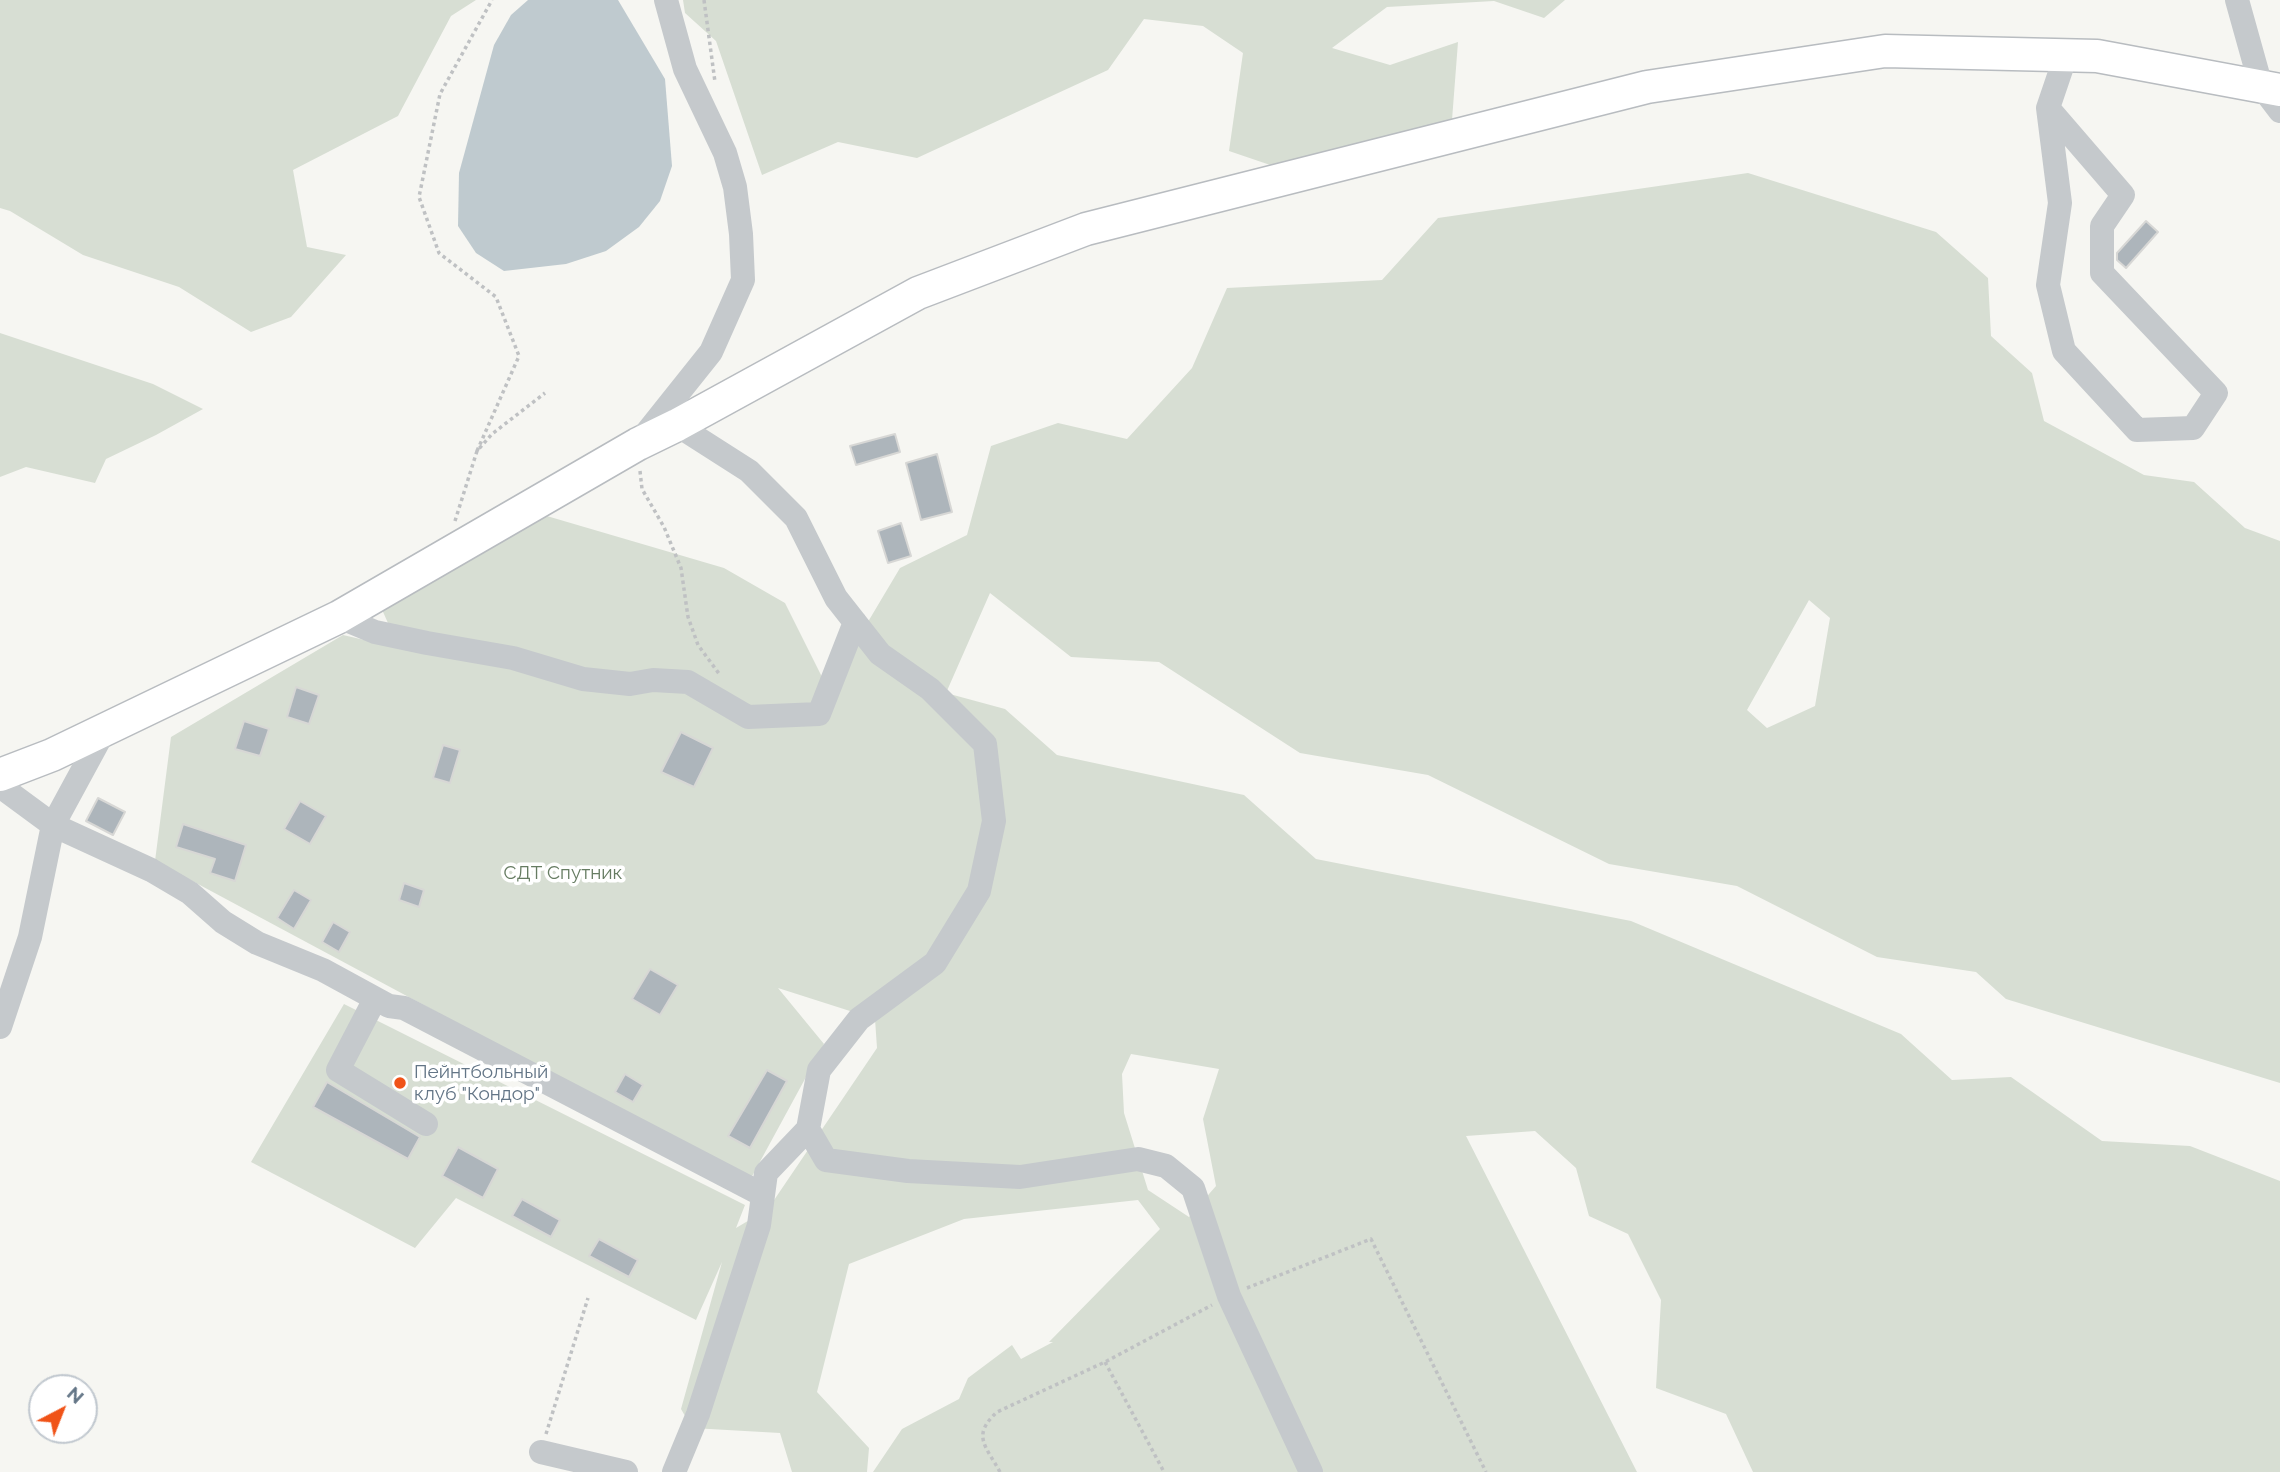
<!DOCTYPE html>
<html>
<head>
<meta charset="utf-8">
<style>
  body { margin:0 }
  #map { position:relative; width:2280px; height:1472px; overflow:hidden; background:#f6f6f2; font-family:Raleway,sans-serif }
  canvas { display:block }
  .north { position:absolute; left:28px; top:1374px; width:70px; height:70px; box-sizing:border-box; background:#fff; border:2px solid #c1c8cf; border-radius:50%; rotate:42deg; font-size:19px; font-weight:700; line-height:28px; text-align:center; color:#637586 }
  .north::after { content:''; display:block; margin:auto; width:24px; height:32px; background:#f05318; clip-path:polygon(50% 0,100% 100%,50% 72%,0 100%) }
</style>
</head>
<body>
<div id="map">
<canvas width="2280" height="1472"></canvas>
<div class="north">N</div>
</div>
<script>
const g = document.querySelector('canvas').getContext('2d');
g.lineJoin = 'round';
function paint(path, color) { g.fillStyle = color; g.fill(path, 'evenodd'); }
function stroke(path, color, width, dash) { g.strokeStyle = color; g.lineWidth = width; g.lineCap = dash ? 'butt' : 'round'; g.setLineDash(dash || []); g.stroke(path); }
function write(font, color, halo, rows, align = 'center') {
  g.font = font + ' Raleway,sans-serif'; g.lineWidth = 7; g.setLineDash([]); g.textBaseline = 'middle'; g.strokeStyle = halo; g.fillStyle = color; for (const [text, x, y, turn = 0] of rows) {
    g.save(); g.translate(x, y); g.rotate((+turn || 0) * Math.PI / 180); g.textAlign = isNaN(turn) ? turn : align; if (halo) g.strokeText(text, 0, 0); g.fillText(text, 0, 0); g.restore();
  }
}
const green = new Path2D(`
  M0 0H476L451 16 398 116 293 170 307 247 346 255 291 317 251 332 179 287 83 255 10 211 0 208Z
  M683 0H1565L1544 18 1494 1 1387 7 1332 48 1390 65 1458 42 1452 120 1279 168 1229 151 1243 53 1203 26 1144 19 1108 70 917 158 838 142 762 175 716 41 685 13Z
  M1748 173 1936 232 1988 278 1991 336 2032 373 2044 421 2144 475 2194 482 2245 528 2280 541V1083L2006 999 1976 972 1877 957 1737 886 1609 864 1428 775 1300 753 1159 662 1071 657 990 593 946 693 1005 709 1057 755 1244 795 1316 859 1631 921 1901 1034 1952 1080 2011 1077 2102 1141 2190 1146 2280 1181V1472H1753L1726 1414 1656 1388 1661 1300 1628 1234 1589 1216 1576 1168 1535 1131 1466 1136 1637 1472H873L902 1429 959 1399 968 1378 1012 1345 1021 1359 1053 1342H1049L1160 1229 1138 1200 964 1219 849 1264 817 1392 869 1448 867 1472H792L780 1433 692 1428 681 1409 722 1262 696 1320 456 1198 415 1248 251 1162 344 1004 745 1205 736 1228 768 1209 877 1048 875 1019 778 988 824 1044 750 1180 155 861 171 737 343 635 399 648 380 605 540 514 724 568 785 603 828 689 900 568 967 535 991 446 1058 423 1127 439 1192 368 1227 288 1382 280 1438 218ZM1809 600 1830 618 1815 706 1767 728 1747 710ZM1131 1054 1219 1069 1203 1119 1216 1186 1189 1217 1148 1190 1124 1113 1122 1074Z
  M0 333 153 384 203 409 156 435 106 459 95 483 26 467 0 477Z`);
const water = new Path2D(`
  M528 0H618L665 79 672 166 660 201 639 227 606 251 566 264 504 271 476 253 458 226 459 173 494 45 511 15Z`);
const building = new Path2D(`
  M2146 221 2158 232 2126 268 2117 260V253Z
  M895 434 900 452 856 465 850 446Z
  M937 454 952 512 921 520 906 463Z
  M901 523 911 556 888 563 878 531Z
  M296 687 319 695 309 724 287 717Z
  M244 721 269 729 260 756 235 749Z
  M681 732 713 748 694 787 661 772Z
  M443 745 460 750 450 783 433 778Z
  M98 798 125 812 113 835 86 821Z
  M300 801 326 816 310 844 284 829Z
  M183 824 246 845 235 881 210 873 215 859 176 847Z
  M404 883 424 890 419 907 399 900Z
  M294 890 311 900 294 929 277 918Z
  M333 922 350 932 339 952 322 942Z
  M650 969 678 985 660 1015 632 999Z
  M767 1070 787 1081 750 1148 728 1136Z
  M625 1074 643 1085 633 1102 615 1092Z
  M327 1082 420 1137 408 1159 313 1107Z
  M458 1147 498 1169 483 1198 442 1176Z
  M522 1199 560 1220 551 1237 512 1216Z
  M599 1239 638 1260 629 1277 589 1256Z`);
const path = new Path2D(`
  M704 0 715 82
  M477 451 519 356 496 297 439 253 419 197 440 94 492 0
  M640 471 642 489 664 527 681 568 688 617 698 645 720 675
  M455 521 477 451 492 434 545 393
  M1247 1288 1371 1239 1486 1472
  M1105 1362 1164 1472
  M546 1434 588 1298
  M1000 1472C986 1446 971 1436 997 1412L1105 1362 1212 1305`);
const minor = new Path2D(`
  M2237 0 2261 86 2280 111
  M2048 108 2123 195 2102 226V273L2216 393 2193 428 2137 430 2064 351 2048 285 2060 203 2048 108 2066 55
  M677 425 749 471 796 518 836 598 880 654 930 689 985 744 994 821 979 891 935 963 859 1019 819 1070 808 1129 826 1160 908 1171 1020 1177 1138 1159 1166 1166 1193 1188 1229 1296 1311 1472
  M640 441 711 352 743 280 741 234 735 187 725 153 685 69 666 0
  M339 617 375 632 427 643 513 658 583 679 630 684 653 680 688 682 748 717 819 714 855 622
  M0 786 53 825 151 870 190 893 223 922 257 943 323 970 389 1006 404 1008 763 1195
  M375 999 338 1070 426 1124
  M0 1027 30 937 53 825 104 731
  M541 1452 626 1472
  M674 1472 698 1414 759 1225 766 1173 808 1129`);
const major = new Path2D(`
  M0 775 52 755 339 617 638 444 677 425 918 293 1086 229 1647 87 1885 51 2097 56 2280 90`);
const markers = [
  [400,1083,7,"#f05318"]
];
const parkNames = [
  ["СДТ Спутник",563,873]
];
const poiNames = [
  ["Пейнтбольный",414,1072],
  ["клуб \"Кондор\"",414,1094]
];
paint(green, '#d7ded3');
paint(water, '#bfcacf');
paint(building, '#adb5bb');
stroke(building, '#d7d7d5', 2);
stroke(major, '#b8bcc0', 35);
stroke(path, '#bfc1c3', 3.5, [3.5, 3.5]);
stroke(minor, '#c5c9cc', 24);
stroke(major, '#fff', 32);
for (const [x, y, r, color] of markers) { const dot = new Path2D(); dot.arc(x, y, r, 0, 2 * Math.PI); g.fillStyle = color; g.fill(dot); stroke(dot, '#fff', 2.5); }
write('19px', '#667c62', '#fff', parkNames);
write('19px', '#637586', '#fff', poiNames, 'left');
</script>
</body>
</html>
